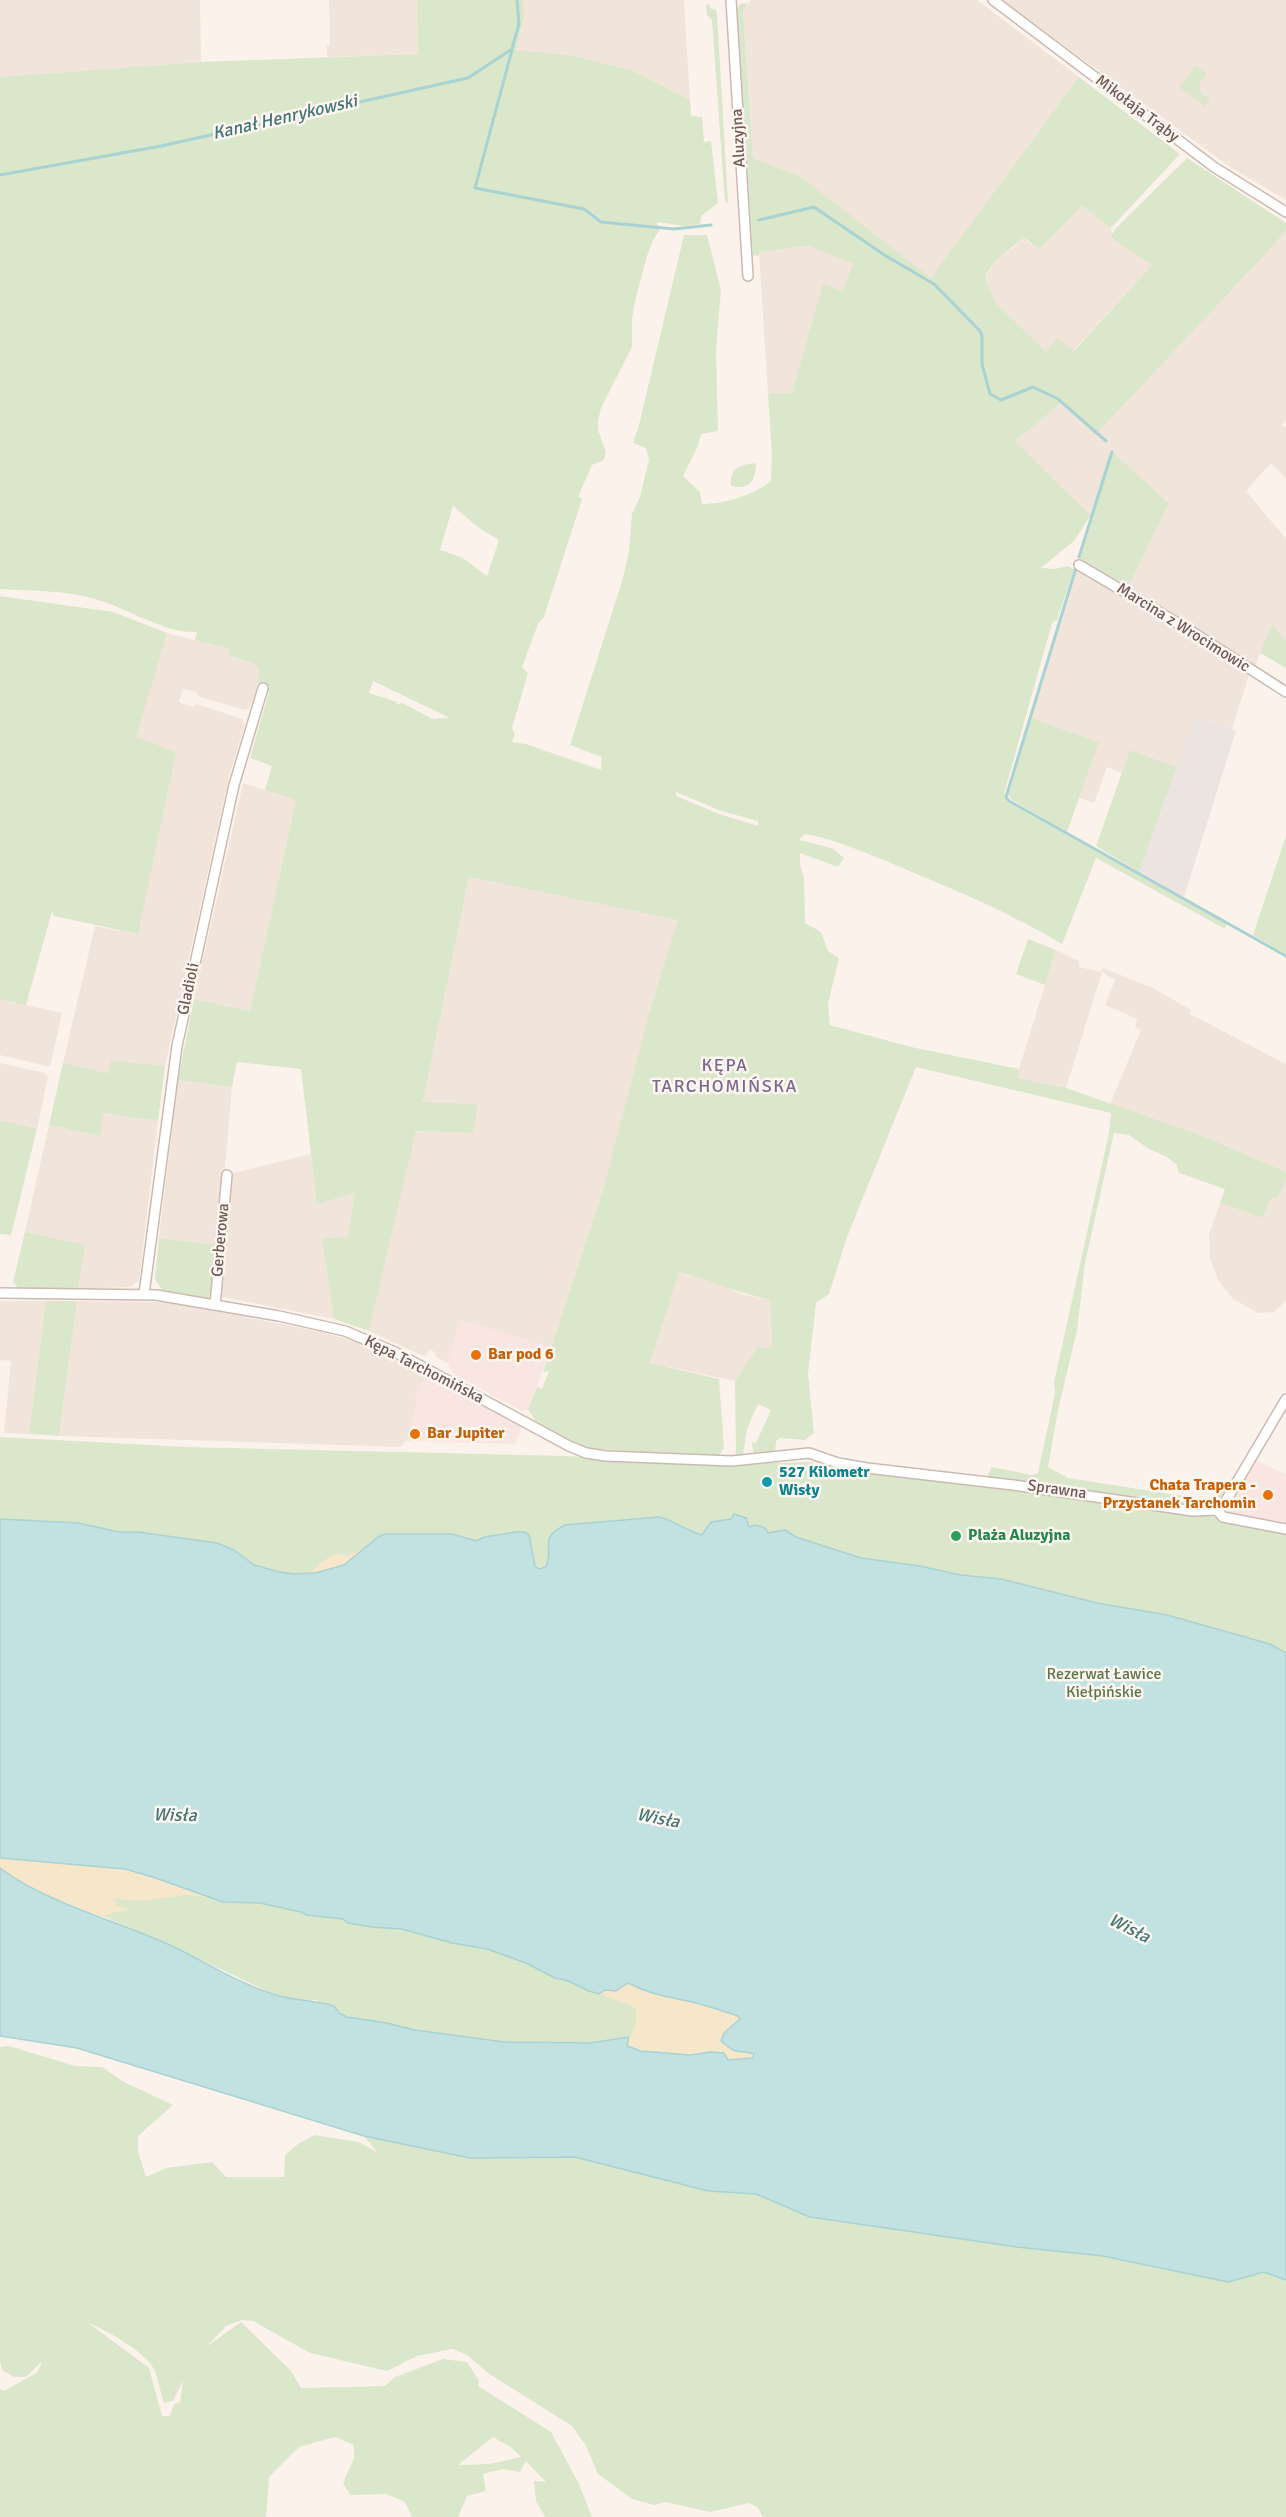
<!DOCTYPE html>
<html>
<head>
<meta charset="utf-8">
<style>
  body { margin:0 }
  canvas { display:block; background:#fbf3eb }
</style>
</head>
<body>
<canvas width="1286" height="2517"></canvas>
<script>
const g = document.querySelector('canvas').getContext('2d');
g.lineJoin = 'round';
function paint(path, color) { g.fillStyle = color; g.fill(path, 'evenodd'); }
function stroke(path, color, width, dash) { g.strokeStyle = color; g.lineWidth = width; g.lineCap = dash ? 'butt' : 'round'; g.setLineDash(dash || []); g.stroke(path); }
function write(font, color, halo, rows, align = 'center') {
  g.font = font + ' Signika,sans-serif'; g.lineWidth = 5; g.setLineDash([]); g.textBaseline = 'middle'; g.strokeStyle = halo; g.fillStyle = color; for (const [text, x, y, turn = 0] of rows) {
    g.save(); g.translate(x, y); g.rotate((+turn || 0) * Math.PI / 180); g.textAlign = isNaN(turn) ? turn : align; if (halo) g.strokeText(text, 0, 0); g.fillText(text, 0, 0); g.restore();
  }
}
const residential = new Path2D(`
  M0 0H200L201 62 0 77Z
  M329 0H417L418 54 327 57V45H330Z
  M523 0H684L690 100 631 70 571 55 516 50 524 16Z
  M751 0H977L1079 77 931 279 800 176 753 158 743 11Z
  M1002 0H1286V200L1230 167Z
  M1082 206 1111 228 1112 233 1111 237 1152 265 1073 351 1046 352 995 302 985 278 997 258 1013 248 1023 237 1031 244 1042 247Z
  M1286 230V420L1282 425 1286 428V479L1271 463 1246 491 1286 539V641L1272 624 1255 666 1128 587 1169 503 1110 450 1090 516 1015 441 1061 403 1094 434Z
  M808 246 854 262 843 291 823 285 792 393H768L759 252Z
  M1077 569 1124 595 1250 671 1232 729 1196 715 1177 767 1130 750 1122 773 1107 767 1094 803 1079 798 1099 742 1031 718Z
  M167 633 231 649 228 655 256 664 261 672 250 708 245 710 200 697 196 692 183 689 179 702 192 707 197 704 242 719 245 724 229 777 165 1066 111 1060 109 1073 63 1063 95 926 137 934 176 752 135 738Z
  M243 783 296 800 250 1011 194 999Z
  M469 877 679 920 648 1017 605 1188 551 1347 461 1320 447 1363 435 1356 436 1353 430 1349 425 1357 369 1331 416 1131 473 1133 478 1104 423 1103Z
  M1056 950 1079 961V967L1101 972 1103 968 1153 988 1191 1010 1190 1014 1286 1064V1172L1203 1136 1110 1104 1141 1030 1135 1027 1137 1019 1105 1005 1115 980 1102 972 1066 1088 1016 1078Z
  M0 999 62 1013 50 1067 0 1055Z
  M0 1063 45 1073 48 1077 37 1129 0 1120Z
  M178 1080 232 1087 218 1245 159 1238Z
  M103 1113 158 1121 139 1280 131 1287 78 1289 85 1245 25 1232 49 1125 99 1136Z
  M311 1154 317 1204 354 1192 348 1237 323 1238 334 1319 218 1296 233 1173Z
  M1286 1180V1301L1274 1312 1258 1313 1233 1299 1218 1280 1210 1258 1209 1234 1220 1203 1263 1218 1271 1198 1277 1199Z
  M678 1272 723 1285 741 1294 770 1300 772 1348H758L735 1381 650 1363Z
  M0 1301H46L29 1434 4 1433 11 1361 0 1360Z
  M77 1301 168 1302 321 1332 368 1345 429 1376 425 1378 415 1399 418 1400 407 1439 401 1447 59 1436Z`);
const commercial = new Path2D(`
  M461 1320 551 1347 528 1410 522 1411 455 1375 451 1370 447 1363Z
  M429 1376 523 1425 515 1444 404 1441 407 1439 418 1401 414 1399 425 1378Z
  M1255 1460 1286 1474V1526L1225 1515 1221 1510 1236 1493Z`);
const industrial = new Path2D(`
  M1196 715 1236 731 1184 897 1139 872Z`);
const green = new Path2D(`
  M417 0H523L524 16 516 50 571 55 631 70 690 100 691 116 702 117 704 142 711 141 718 203 701 216 700 224 684 226 657 222 659 231 653 240 647 256 635 301 632 319V347L601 408 598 421V430L606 452 604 460 592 465 578 497 582 499 544 617 538 624 522 667 528 673 512 728 515 734 512 742 526 744 601 770 602 757 570 745 623 578 629 551 632 514 640 497 649 459 646 448 633 443 639 425 684 235H707L721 290 716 350 718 431 701 434 698 446 683 476 700 492 702 504C724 504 754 495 771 481L772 455 768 393H792L823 284 843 291 853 263 808 246 759 252V256L753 255 736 10 740 4 748 3 743 11 753 158 800 176 931 278 1079 77 1180 154 1111 228 1082 206 1042 247H1037L1023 237C1008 253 994 257 985 278L995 302 1046 352 1057 338 1074 351 1152 265 1110 237 1116 228 1187 158 1286 223V230L1266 253 1095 435 1061 403 1015 441 1090 515 1110 450 1169 503 1128 587 1080 559 1093 518 1090 516 1074 541 1041 568 1055 569 1068 566 1074 569 1057 620 1052 623 1004 794 1007 802 1227 924 1225 929 1096 858 1062 944C1010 913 956 890 900 867 869 854 838 840 805 834L799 840 832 848 844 858 838 867 800 853V865L804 878 805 923 821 932 828 951 839 958 828 1004 830 1025 911 1047 1019 1069 1017 1078 1066 1088 1203 1136 1286 1172V1180L1277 1199 1271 1198 1263 1218 1220 1203 1225 1189 1179 1173 1176 1164 1167 1157 1147 1148 1129 1135 1114 1133 1085 1263 1077 1330 1058 1410 1048 1467 1068 1478 1203 1499 1213 1497 1224 1486 1231 1483C1218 1503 1212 1508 1188 1506L986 1478 992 1467 1032 1475 1038 1473 1055 1393 1054 1382 1109 1133 1111 1113 916 1067 847 1237 829 1294 816 1303 808 1374 814 1433 805 1440 780 1438 776 1441 775 1452 753 1453 752 1442 756 1443 771 1410 758 1404 747 1429 743 1455H736L735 1381 758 1347 772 1348 770 1300C739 1293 710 1280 679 1272L650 1363 719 1379 724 1448 718 1457 583 1448 537 1423 528 1410 537 1387 542 1389 549 1371 543 1372 604 1188 648 1017 678 920 469 877 423 1102 478 1104 473 1133 416 1131 369 1331 334 1319 322 1238 348 1237 354 1193 317 1204 301 1069 237 1062 232 1087 178 1080 194 999 250 1011 296 800 265 790 272 766 250 758 269 692 257 683 260 672 256 664 228 655 230 649 195 640 197 632C167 634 130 610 101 601 70 590 33 591 0 589V77L201 62 418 54ZM453 506 479 528 499 540 487 576 463 558 440 550ZM373 681 450 718 433 719 402 703 396 705 397 702 369 693ZM676 792 721 811 758 821V826L719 814 676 796Z
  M710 4V8L716 10 717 13 728 202 725 203 712 20 707 15 706 5Z
  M1196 65 1207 74 1199 84 1201 93 1210 99 1205 106 1179 87Z
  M756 463C756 481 750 490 731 486 730 467 739 465 756 463Z
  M0 596 113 612 167 633 136 737 176 752 138 934 54 916 52 911 26 1005 0 999Z
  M1272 624 1286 641V668L1260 653Z
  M1031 718 1099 742 1067 832 1012 800 1008 795Z
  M1130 750 1177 767 1139 872 1096 846Z
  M1286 836V954L1253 935Z
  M1028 939 1056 950 1045 985 1016 974Z
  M111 1060 165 1066 158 1121 103 1113 100 1136 49 1125 63 1063 108 1073Z
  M0 1120 37 1129 11 1235 0 1234Z
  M25 1232 85 1245 78 1289H19L13 1282Z
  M159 1238 218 1245 213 1297 206 1298 162 1290 155 1279Z
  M46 1301H77L59 1436 29 1434Z
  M0 1437 187 1447 565 1456 740 1464 813 1462 815 1466 812 1467 943 1477 1163 1508 1286 1529V1938L0 1817Z
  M0 1852 69 1855 351 1909 452 1943 487 1949 526 1963 851 2021 626 2037 590 2043 504 2042 415 2030 387 2023 347 2017 316 2000H302L275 1995 170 1945 0 1872Z
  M9 2046 75 2066 102 2067 122 2081 173 2105 138 2136V2152L146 2177 166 2168 212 2162 226 2177H284L285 2155 298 2144 314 2135 359 2142 378 2153 364 2136 470 2158 575 2157 708 2191 756 2194 811 2217 1017 2247 1103 2256 1228 2282 1264 2272 1286 2280V2517H763L757 2507 749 2503 710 2512 665 2502 654 2505 632 2499 598 2474 586 2446 572 2426 488 2373 467 2355 452 2349 417 2356 387 2371 310 2353 253 2321 242 2320 226 2326 206 2347 241 2322 291 2371 301 2388 385 2386 395 2377 443 2359 467 2362 479 2381 478 2386 551 2432 579 2484 592 2517H545L536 2501 534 2481 546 2482 526 2461 520 2472 503 2469 483 2474 486 2491 467 2496 458 2517H412L405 2502 386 2494 350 2495 343 2483 354 2458V2445L335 2437 299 2447 269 2477 266 2517H0V2389L4 2391 38 2372 42 2361 26 2377H14L2 2370 0 2361V2047ZM87 2322C105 2330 147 2352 155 2371 159 2381 160 2392 164 2403L173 2401 183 2381 180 2402 174 2404 170 2416H162L149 2368ZM493 2437 512 2448 521 2457 489 2464 458 2465Z`);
const sand = new Path2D(`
  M369 1545 344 1565 310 1573 321 1562 335 1554 349 1555Z
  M9 1857 125 1869 212 1898 186 1895 143 1901 115 1899 117 1906 129 1909 105 1915V1918C69 1903 31 1892 0 1868V1858Z
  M628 1983C649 1994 669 1997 692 2002 708 2006 723 2011 738 2016L740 2019 732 2026 722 2041C739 2056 735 2048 754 2054L753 2058 728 2060 724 2053C719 2054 714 2052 709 2052 683 2055 652 2055 627 2046L636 2023V2010L632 2006 599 1994 605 1990 616 1991Z`);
const water = new Path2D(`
  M734 1514 746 1518 749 1527 755 1525 765 1528 768 1533 785 1530 796 1537 861 1558 920 1566 960 1575 1001 1579 1097 1603 1167 1615 1270 1644 1286 1653V2280L1264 2272 1228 2282 1103 2256 1017 2247 810 2217 756 2194 708 2191 575 2157 470 2158 364 2136 77 2048 0 2036V1868C46 1903 118 1921 172 1946 206 1962 239 1984 276 1995 295 2001 315 2000 334 2006L339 2013 347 2017 387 2023 415 2030 504 2042 590 2043 629 2037 627 2046 641 2051 690 2055 711 2052 724 2053 728 2060 753 2058 754 2054C733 2048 740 2057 721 2041L724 2033 740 2019 738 2016C723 2011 708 2006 692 2002 669 1997 649 1994 628 1983L616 1991 605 1990 599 1994 589 1991 566 1980 555 1978 526 1963 487 1949 452 1943 402 1929 372 1927 348 1923 343 1919 307 1915 301 1912 260 1903 223 1902 153 1877 125 1869 0 1858V1519L78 1523 119 1532H138L217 1543 234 1550 254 1565 279 1572 295 1574 316 1573 344 1565 378 1537 385 1534H452L476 1541 485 1537 516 1532H524L529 1535 535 1566 539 1569 546 1567C555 1545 537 1540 565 1525L659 1517C675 1521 687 1531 702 1535L711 1522 731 1519Z`);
const stream = new Path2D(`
  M512 50 475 188 584 209 601 222 674 229 711 225
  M0 175 161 146 468 78 512 49 519 24 517 0
  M759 220 814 207 886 256 934 284 980 331 982 336V364L990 394 1001 400 1033 387 1058 399 1106 441
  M1079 557 1112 452
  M1076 568 1006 797 1009 801 1286 956`);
const minor = new Path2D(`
  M731 0 748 276
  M993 0 1214 167 1286 212
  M1079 565 1191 631 1286 692
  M0 1293 156 1295 279 1316 345 1331 395 1352 569 1446 586 1453 606 1456 732 1461 809 1453 838 1463 867 1468 1013 1485 1193 1511 1217 1510 1224 1504 1286 1399
  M144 1294 177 1046 234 785 263 688
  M215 1305 227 1175
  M1217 1510 1223 1517 1286 1529`);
const markers = [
  [476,1355,6,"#e8710a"],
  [415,1434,6,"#e8710a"],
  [767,1482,6,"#0f9aa8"],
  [1268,1495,6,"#e8710a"],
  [956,1536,6,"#2e9e5b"]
];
const streetNames = [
  ["Mikołaja Trąby",1137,109,37],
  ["Aluzyjna",739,138,-93],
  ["Marcina z Wrocimowic",1183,628,32],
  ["Gladioli",189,989,-78],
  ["Gerberowa",221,1240,-85],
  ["Kępa Tarchomińska",424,1370,27],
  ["Sprawna",1057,1490,8]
];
const foodNames = [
  ["Bar pod 6",488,1355],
  ["Bar Jupiter",427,1434],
  ["Chata Trapera -",1256,1486,"right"],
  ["Przystanek Tarchomin",1256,1504,"right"]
];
const cultureNames = [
  ["527 Kilometr",779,1473],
  ["Wisły",779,1491]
];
const leisureNames = [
  ["Plaża Aluzyjna",968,1536]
];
const parkNames = [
  ["Rezerwat Ławice",1104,1675],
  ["Kiełpińskie",1104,1693]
];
const waterNames = [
  ["Kanał Henrykowski",285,118,-13],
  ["Wisła",175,1816,1],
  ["Wisła",658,1819,11],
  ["Wisła",1129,1929,27]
];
const neighbourhoodNames = [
  ["KĘPA",725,1066],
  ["TARCHOMIŃSKA",725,1087]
];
paint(residential, '#f1e4db');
paint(commercial, '#f9e5e1');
paint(industrial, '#ebe4e0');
paint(green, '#dae7cb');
paint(sand, '#f6e6ca');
paint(water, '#c2e2e2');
stroke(water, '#a9d2d3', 1.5);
stroke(stream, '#a9d2d3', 3);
stroke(minor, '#ccbab2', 12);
stroke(minor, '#fff', 9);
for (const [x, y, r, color] of markers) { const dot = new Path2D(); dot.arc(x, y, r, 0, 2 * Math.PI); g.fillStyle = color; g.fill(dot); stroke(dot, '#fdf7f2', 2); }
write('16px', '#735951', '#fdf7f2', streetNames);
write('bold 16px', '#c56008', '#fdf7f2', foodNames, 'left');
write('bold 16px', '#0d838f', '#fdf7f2', cultureNames, 'left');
write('bold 16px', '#27864d', '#fdf7f2', leisureNames, 'left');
write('16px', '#5e784a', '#fdf7f2', parkNames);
write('italic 18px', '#467576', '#fdf7f2', waterNames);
g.letterSpacing = '1.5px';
write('18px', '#7d698e', '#fdf7f2', neighbourhoodNames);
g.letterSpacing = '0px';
</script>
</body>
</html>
